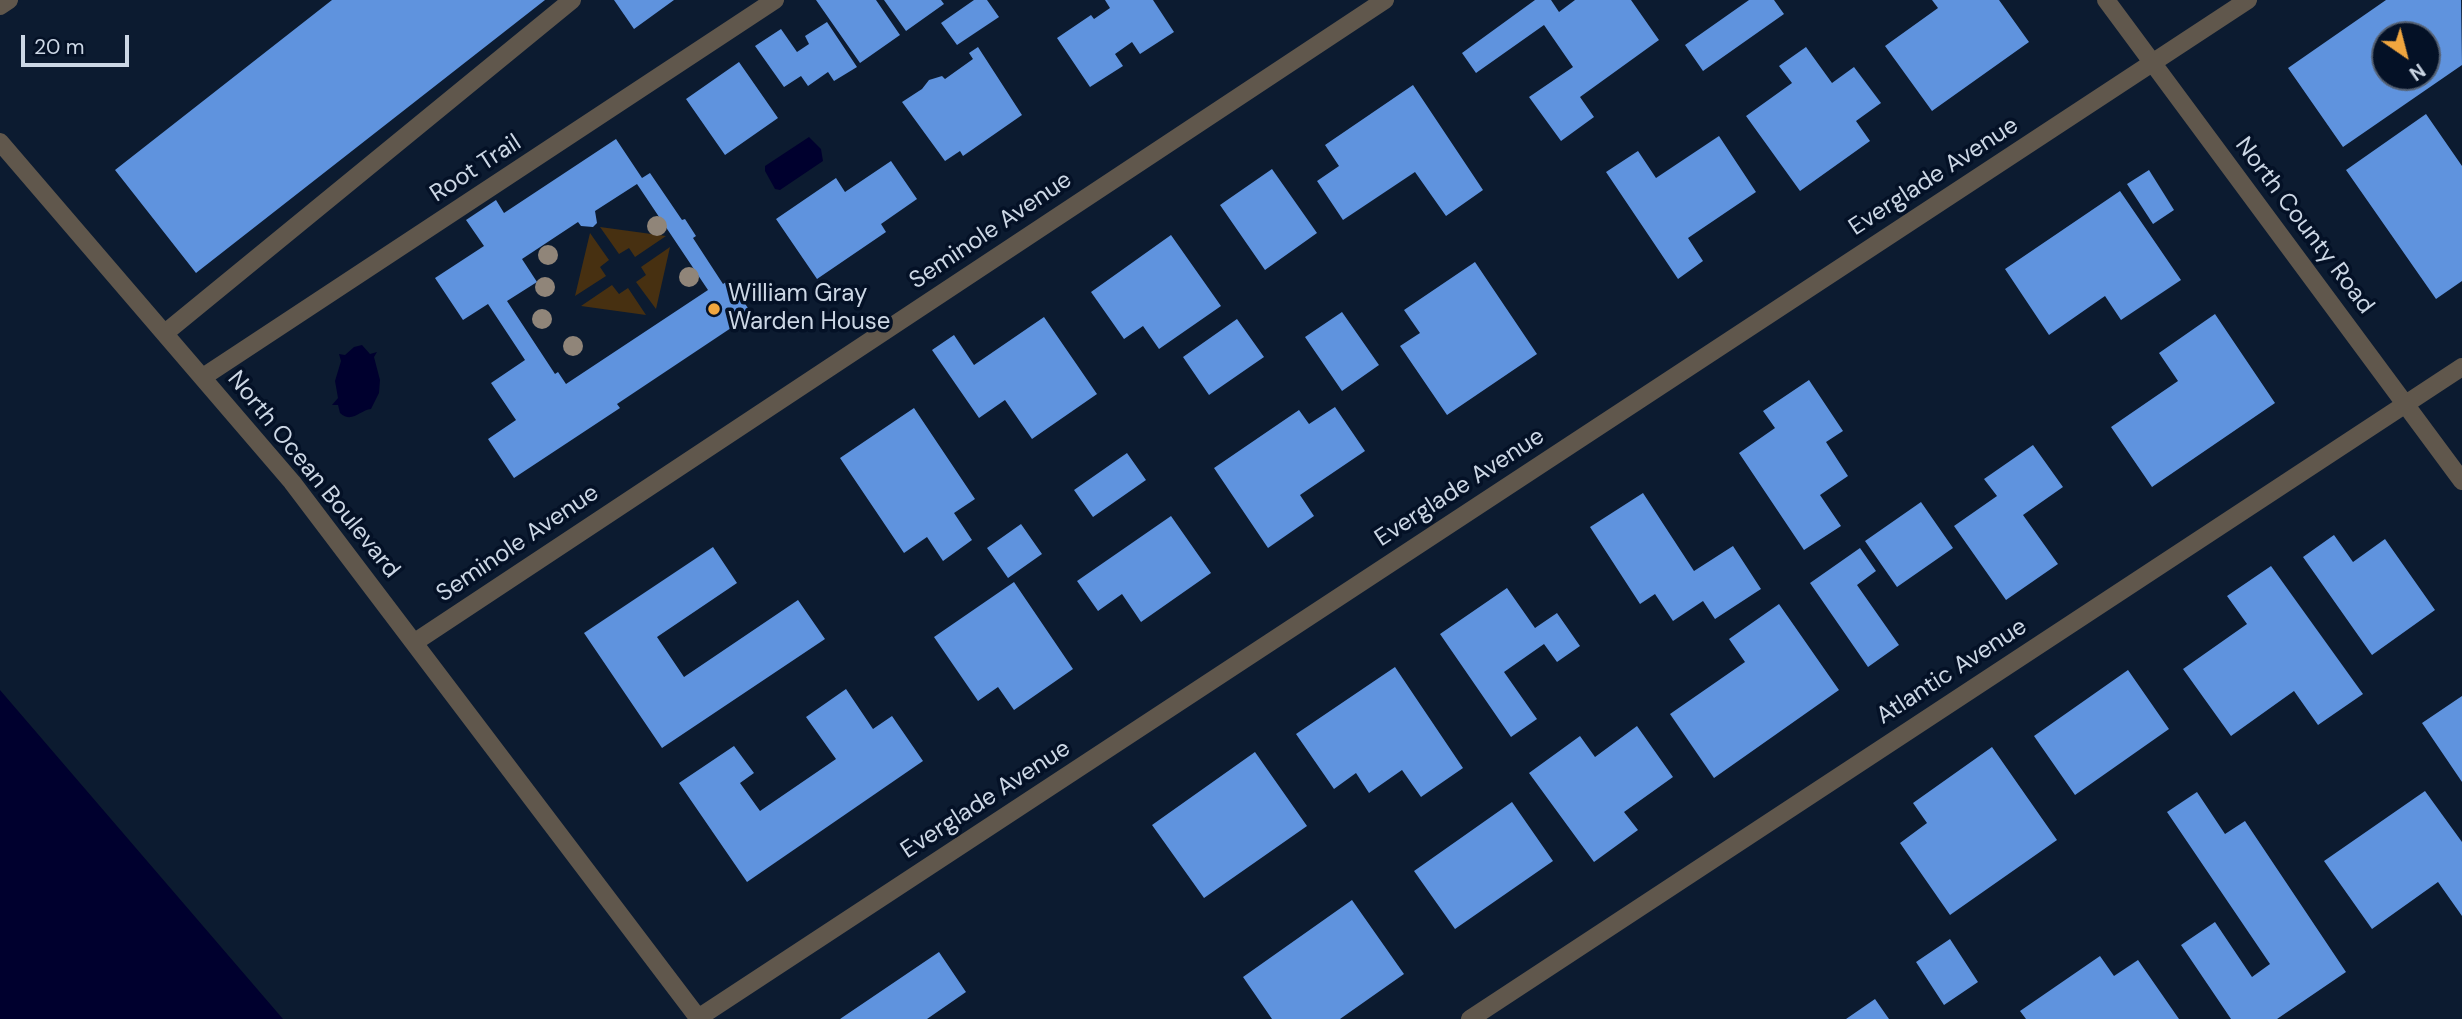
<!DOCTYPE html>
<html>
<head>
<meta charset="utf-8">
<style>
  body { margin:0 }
  #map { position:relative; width:2462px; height:1019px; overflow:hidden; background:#0c1b30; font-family:"DM Sans",sans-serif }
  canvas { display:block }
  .north { position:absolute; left:2371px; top:21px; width:70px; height:70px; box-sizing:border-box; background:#041126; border:2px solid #546072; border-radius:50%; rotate:145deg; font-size:19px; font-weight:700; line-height:28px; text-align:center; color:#ccd7e5 }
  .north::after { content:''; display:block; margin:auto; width:24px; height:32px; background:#f0a63f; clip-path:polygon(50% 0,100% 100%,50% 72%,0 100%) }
  .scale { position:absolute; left:21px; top:35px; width:108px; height:32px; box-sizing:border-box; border:4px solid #ccd7e5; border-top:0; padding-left:9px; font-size:21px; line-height:24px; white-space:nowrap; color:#ccd7e5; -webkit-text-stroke:5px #041126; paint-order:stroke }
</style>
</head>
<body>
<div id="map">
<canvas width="2462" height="1019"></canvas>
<div class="north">N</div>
<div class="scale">20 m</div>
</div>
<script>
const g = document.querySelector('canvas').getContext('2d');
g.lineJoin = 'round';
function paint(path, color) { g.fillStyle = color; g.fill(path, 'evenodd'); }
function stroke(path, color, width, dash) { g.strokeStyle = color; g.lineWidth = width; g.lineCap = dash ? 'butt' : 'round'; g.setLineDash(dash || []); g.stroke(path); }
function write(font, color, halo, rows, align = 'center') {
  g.font = font + ' "DM Sans",sans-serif'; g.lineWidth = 7; g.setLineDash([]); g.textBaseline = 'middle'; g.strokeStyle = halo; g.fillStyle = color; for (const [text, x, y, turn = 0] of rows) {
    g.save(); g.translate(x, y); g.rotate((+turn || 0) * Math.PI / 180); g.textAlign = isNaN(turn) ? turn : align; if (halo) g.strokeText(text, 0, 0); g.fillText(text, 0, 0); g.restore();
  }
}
const green = new Path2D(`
  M600 227 666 236 635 257 629 248 619 254Z
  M590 233 609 260 600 267 606 276 575 296Z
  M670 247 656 309 636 282 646 275 641 267Z
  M612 285 619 294 628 288 646 315 581 306Z`);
const water = new Path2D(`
  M809 137 821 149 823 161 780 190 775 189 765 171V166Z
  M362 345 370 354 377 352 374 357 380 380 379 393 371 409C360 410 352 424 340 413L338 405H332L338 398 335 381 341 361 339 354 345 355 354 347Z
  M0 690 283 1019H0Z`);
const building = new Path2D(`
  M332 0H545L196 273 115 170Z
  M614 0H674L634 29Z
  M816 0H876L900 35 860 63Z
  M884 0H941L944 4 906 31Z
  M974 0H987L999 17 957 45 941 23Z
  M1105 0H1153L1174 32 1140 54 1132 42 1115 54 1123 66 1090 87 1057 38 1091 15 1094 19 1110 8Z
  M1535 0H1551L1559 12 1575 0H1631L1659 40 1580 97 1594 117 1561 141 1529 97 1573 67 1544 25 1476 73 1462 53Z
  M1749 0H1774L1784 14 1703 71 1685 45Z
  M1932 0H1999L2029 42 1932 111 1885 46 1938 8Z
  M2386 0H2461L2462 65 2343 147 2288 68ZM2385 35H2427V77H2385Z
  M827 22 857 67 834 81 828 72 808 86 801 76 784 87 755 46 781 29 797 52 809 44 805 36Z
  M978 47 1022 115 963 156 960 151 945 161 902 102 922 89 929 80 942 76 945 79 973 59 969 53Z
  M1806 47 1832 83 1854 67 1881 103 1856 121 1870 141 1800 191 1746 116 1792 83 1779 66Z
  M739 62 778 118 725 155 686 99Z
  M1413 85 1483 190 1446 216 1415 172 1343 220 1317 181 1339 166 1325 145Z
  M2426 114 2462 166V281L2436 299 2346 170Z
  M1719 136 1756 192 1688 238 1703 261 1678 279 1606 172 1638 151 1656 178Z
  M616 139 642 178 650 173 682 220 685 219 696 236 693 238 723 284 729 280 752 314 617 404 620 408 514 478 488 439 516 420 491 383 525 360 488 304 463 320 435 278 484 246 466 220 496 200 504 213ZM637 184 708 290 566 384 558 372 555 374 507 301 537 282 522 259 578 222 581 226 593 227 597 223 595 211Z
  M891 161 917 199 881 224 886 232 817 279 776 219 836 178 845 192Z
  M1272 169 1317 233 1265 270 1220 205Z
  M2149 170 2174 210 2153 224 2127 184Z
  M2120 191 2181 280 2121 320 2105 296 2049 335 2005 269Z
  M1171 235 1221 306 1159 349 1143 326 1124 339 1091 292Z
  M1475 262 1537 354 1447 415 1400 346 1420 333 1404 310Z
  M1342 312 1379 365 1342 391 1305 337Z
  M2215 314 2275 403 2152 487 2111 427 2178 381 2159 353Z
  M1044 317 1097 394 1032 439 1005 400 979 418 932 350 954 335 974 365Z
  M1237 319 1264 357 1209 395 1183 357Z
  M1809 380 1843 431 1826 442 1848 476 1820 495 1841 526 1804 550 1739 453 1775 428 1763 411Z
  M1335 407 1365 451 1300 495 1314 516 1268 548 1214 468 1299 410 1309 424Z
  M914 408 975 499 954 513 972 540 943 561 927 537 904 553 840 458Z
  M2033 445 2063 487 2023 515 2058 564 2006 600 1954 526 1997 496 1984 479Z
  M1127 453 1146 480 1093 517 1074 490Z
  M1643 493 1694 571 1733 546 1761 589 1715 619 1703 601 1673 621 1655 594 1640 604 1590 527Z
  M1921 502 1953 548 1897 587 1865 541Z
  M1171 516 1211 573 1141 622 1122 594 1098 611 1077 581Z
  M1021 524 1042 554 1008 578 987 548Z
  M2334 535 2353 562 2385 539 2435 610 2372 655 2303 557Z
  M713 547 737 583 657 637 684 677 798 600 825 639 662 748 584 633Z
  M1860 548 1876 571 1857 585 1899 645 1868 667 1810 583Z
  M2271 566 2363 694 2318 725 2294 691 2231 736 2183 669 2247 624 2227 596Z
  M1014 582 1073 669 1014 710 998 687 978 701 934 637Z
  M1507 588 1535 628 1557 613 1580 646 1557 662 1544 644 1504 672 1537 719 1511 737 1440 634Z
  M1779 604 1839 690 1714 778 1670 714 1745 662 1729 639Z
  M1395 667 1463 768 1421 797 1402 770 1369 793 1356 773 1334 789 1296 734Z
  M2128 670 2169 729 2075 795 2034 736Z
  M846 689 873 729 892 716 923 761 747 882 679 783 734 746 754 773 740 783 760 811 836 759 806 717Z
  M2462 696V782L2422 723Z
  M1637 726 1673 777 1624 812 1638 830 1594 862 1529 773 1580 736 1595 757Z
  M1992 747 2057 840 1950 915 1900 843 1927 823 1913 803Z
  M1255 752 1307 826 1204 898 1152 825Z
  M2425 791 2462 842V916L2438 882 2372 929 2324 861Z
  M2197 792 2225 834 2245 821 2346 972 2277 1019H2231L2181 945 2215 922 2252 977 2270 964 2167 812Z
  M1512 802 1553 861 1455 929 1414 871Z
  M1352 900 1404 974 1340 1019H1272L1243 977Z
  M1950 939 1978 982 1944 1005 1916 962Z
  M939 952 966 992 927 1019H840Z
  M2100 956 2114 976 2138 960 2179 1019H2026L2020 1011Z
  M1875 999 1889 1019H1846Z`);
const minor = new Path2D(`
  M2106 0 2462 481
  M0 6 9 0
  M0 142 292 482 699 1019
  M165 333 572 0
  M203 377 775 0
  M415 642 1385 0
  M698 1018 2248 0
  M1470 1019 2462 367`);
const trees = [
  [657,226],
  [548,255],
  [689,277],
  [545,287],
  [542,319],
  [573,346]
];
const markers = [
  [714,309,7,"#f0a63f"]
];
const streetNames = [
  ["Root Trail",476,169,-33],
  ["Everglade Avenue",1934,177,-33],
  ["North County Road",2304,226,53],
  ["Seminole Avenue",991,231,-34],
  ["North Ocean Boulevard",313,475,51],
  ["Everglade Avenue",1460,488,-33],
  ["Seminole Avenue",518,544,-34],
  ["Atlantic Avenue",1952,672,-33],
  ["Everglade Avenue",986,800,-33]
];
const poiNames = [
  ["William Gray",728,295],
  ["Warden House",728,323]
];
paint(green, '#473011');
paint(water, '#00002e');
paint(building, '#5f93de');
stroke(minor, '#60574c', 18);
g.fillStyle = '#908579';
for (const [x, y] of trees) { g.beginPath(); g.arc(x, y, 10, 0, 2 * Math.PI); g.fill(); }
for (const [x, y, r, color] of markers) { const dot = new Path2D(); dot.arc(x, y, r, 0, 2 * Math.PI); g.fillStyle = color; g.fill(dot); stroke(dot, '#041126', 2.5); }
write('24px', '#ccd7e5', '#041126', streetNames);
write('24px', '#ccd7e5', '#041126', poiNames, 'left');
</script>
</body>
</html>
